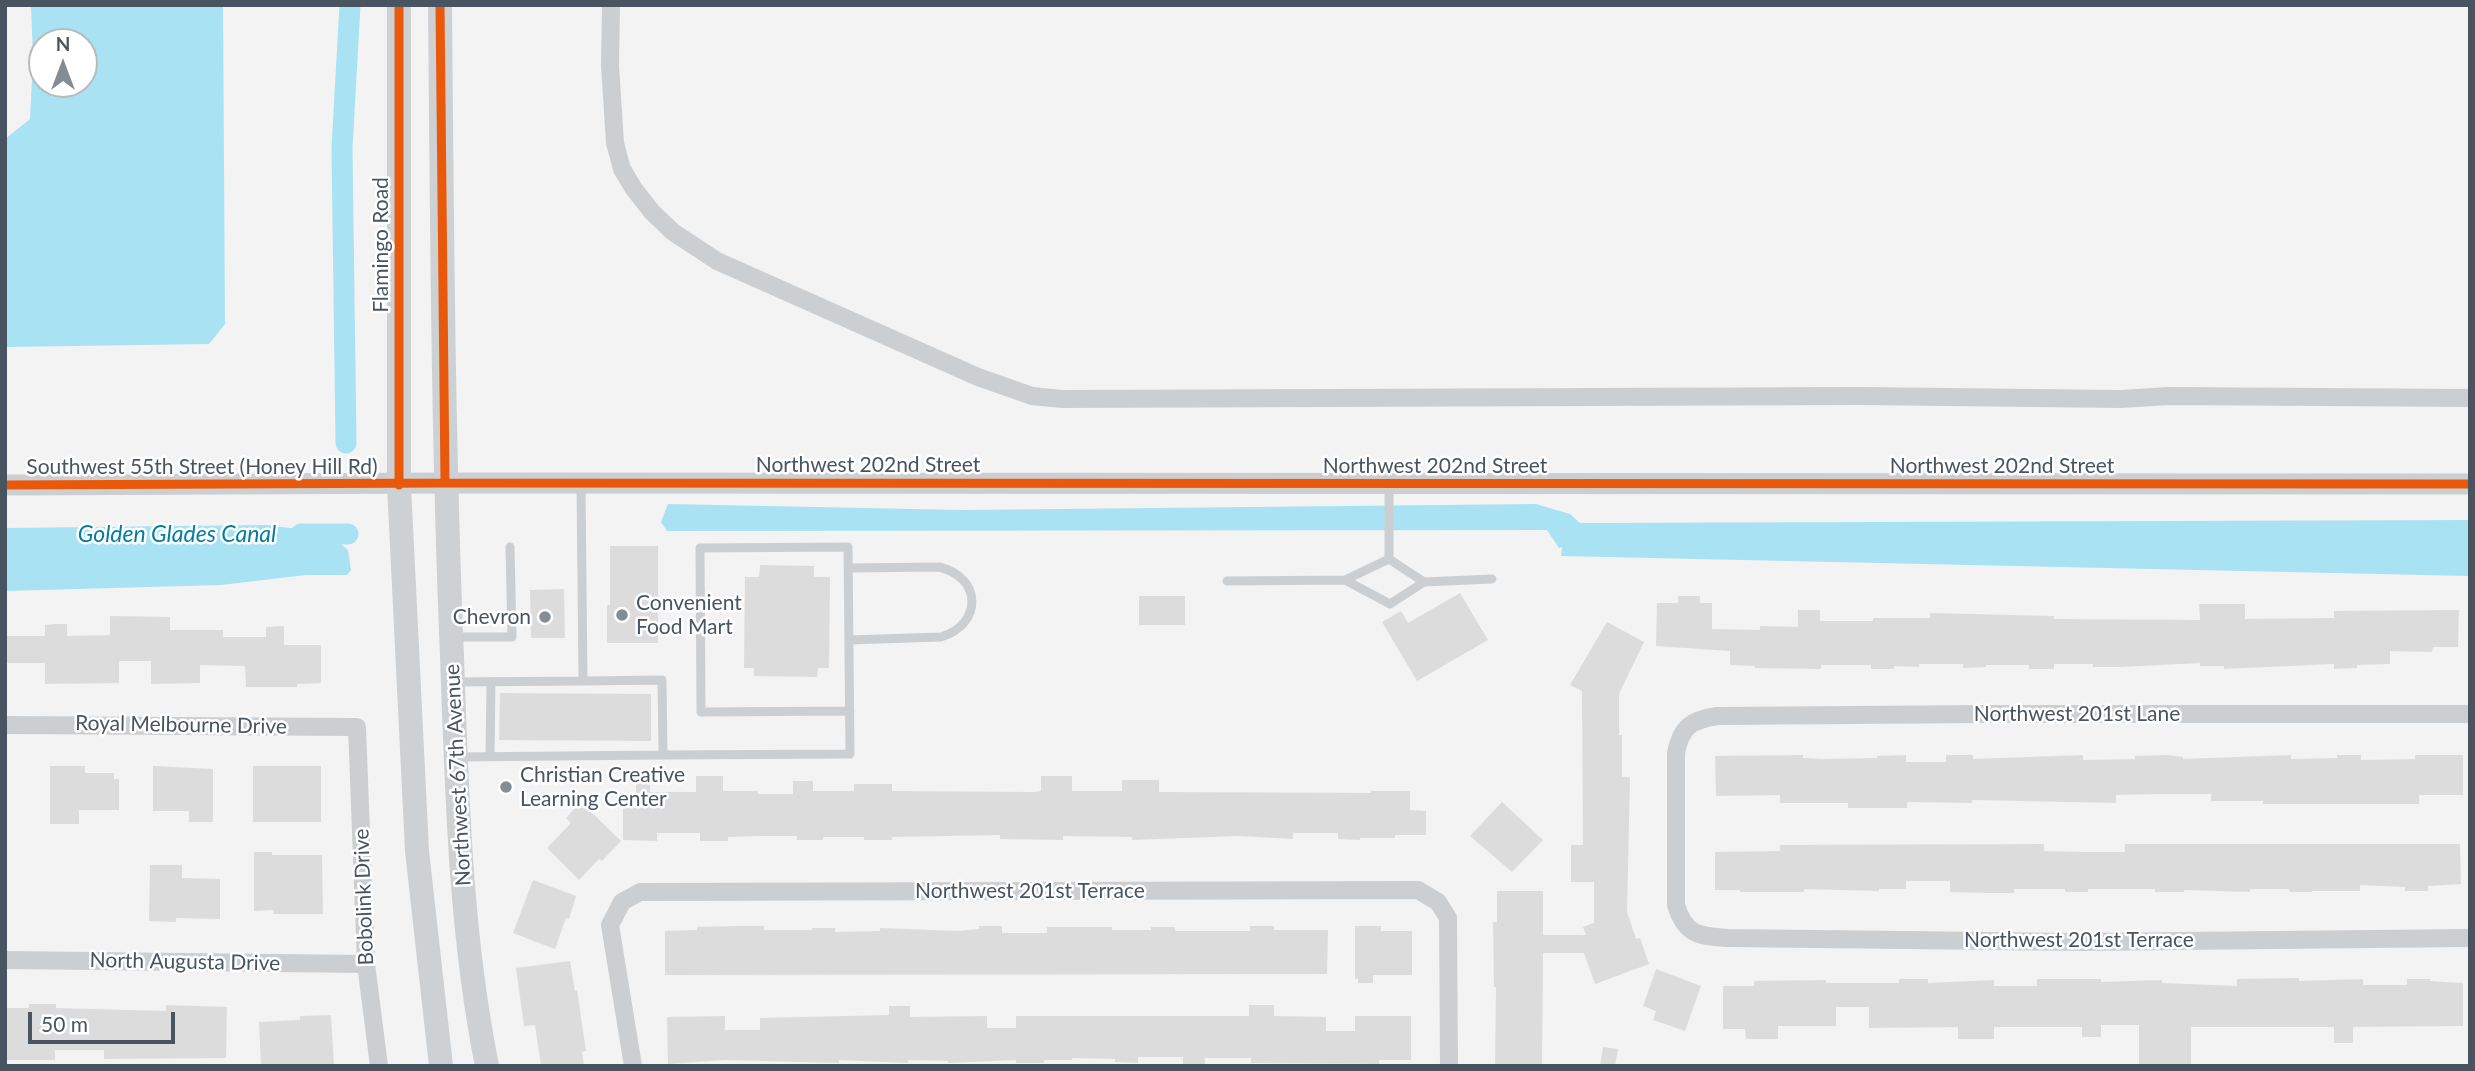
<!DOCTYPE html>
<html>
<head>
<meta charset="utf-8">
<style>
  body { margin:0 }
  #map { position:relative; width:2475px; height:1071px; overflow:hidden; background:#f3f3f3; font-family:Lato,sans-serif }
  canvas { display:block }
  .frame { position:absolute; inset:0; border:7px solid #485561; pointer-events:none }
  .north { position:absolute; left:28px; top:28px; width:70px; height:70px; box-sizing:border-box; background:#fff; border:2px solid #b6bbc0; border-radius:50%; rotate:0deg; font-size:19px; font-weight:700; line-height:28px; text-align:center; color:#485561 }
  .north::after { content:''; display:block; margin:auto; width:24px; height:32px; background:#848c94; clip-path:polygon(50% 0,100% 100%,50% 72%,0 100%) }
  .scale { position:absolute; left:28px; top:1012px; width:147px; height:32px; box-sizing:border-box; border:4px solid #485561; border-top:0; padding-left:9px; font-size:21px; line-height:24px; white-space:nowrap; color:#485561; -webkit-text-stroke:5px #fff; paint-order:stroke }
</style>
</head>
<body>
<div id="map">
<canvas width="2475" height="1071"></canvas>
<div class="frame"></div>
<div class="north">N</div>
<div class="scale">50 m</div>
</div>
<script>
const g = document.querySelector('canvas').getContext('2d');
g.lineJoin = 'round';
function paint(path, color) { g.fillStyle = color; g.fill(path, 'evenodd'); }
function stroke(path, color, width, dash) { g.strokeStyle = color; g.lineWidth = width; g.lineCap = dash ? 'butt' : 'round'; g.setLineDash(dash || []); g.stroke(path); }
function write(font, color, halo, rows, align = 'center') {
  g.font = font + ' Lato,sans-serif'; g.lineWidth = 5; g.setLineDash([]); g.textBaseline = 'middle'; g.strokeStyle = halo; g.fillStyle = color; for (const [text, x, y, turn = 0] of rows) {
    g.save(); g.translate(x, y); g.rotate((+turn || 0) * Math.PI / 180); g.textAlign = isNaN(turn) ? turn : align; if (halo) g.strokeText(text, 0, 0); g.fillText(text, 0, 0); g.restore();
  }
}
const water = new Path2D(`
  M31 5H223L225 324 209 344 5 347V139L30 119 33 59ZM42 42H84V84H42Z
  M668 504 963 510 1536 504 1570 514 1580 523 2470 520V576L1561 556 1562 547 1559 548 1547 530 667 531 661 522Z
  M267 525 327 533 348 550 351 570 347 575H306L221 585 5 591V528Z`);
const canal = new Path2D(`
  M346 443 342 148 350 5
  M301 534H348`);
const building = new Path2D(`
  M610 546H658V643H607V605H610Z
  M760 565 814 566V577H830L829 668H818L817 677 754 676V668H744L745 577H759Z
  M564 589 565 638H531L530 590Z
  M1460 593 1488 640 1417 681 1382 622 1401 611 1408 623Z
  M1139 596H1185V625H1139Z
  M1678 596H1700V603H1712V629L1760 630V626L1798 627V610H1820V621H1873V618H1930V613L2054 616V619L2200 620 2199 604H2245V619L2334 618V611L2459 610 2458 647H2433L2432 652 2390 651V664L2357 665V668L2334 669V664L2224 669V666H2200V663L2121 667H2093V664H2054V669H2029V665H1986V667L1963 668V664H1919V667L1894 666V669H1871V665H1821V669L1755 668V666L1730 665V651L1656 646 1657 603H1678Z
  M110 616 170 617V630H223V637H266V627L284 626V645H321V683L297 684V687H246L245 666 200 665V683L151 684V661H119V683L45 684V663H5V636H45V625L56 624H67V636L110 635Z
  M1607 622 1644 642 1619 694V735H1622V777H1630L1627 912 1636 939 1640 938 1649 964 1595 984 1584 953H1543L1542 1066H1495L1496 987H1494L1493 922H1497V891H1543V935H1586L1583 927 1594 923V882H1571V845H1583L1582 691 1570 685Z
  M500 693 651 694V741L499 740Z
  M1803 755V758L1823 759 1877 758V756L1906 755V762H1946V755H1973V759L2083 755V760L2135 759V756L2166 755 2183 757V759L2291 755V759L2337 758V755H2361V760L2415 759V755H2463V795H2419V804H2263V801H2211V794H2164L2116 795V803L1972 800V803L1907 802V808H1848V803H1780V795L1716 796 1715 756Z
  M50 766H85V773H114V779H119V810H79V824H50Z
  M153 766 213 769V822H189V811H153Z
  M253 766H321V822H253Z
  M696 776H723V791H758V794H793V781H813V791H854V784H892V791L1035 792 1041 791V776H1072V791H1122V780H1159V792L1371 793V791H1410V810L1426 811V835H1395V838H1360V840L1338 839V833H1293V839L1238 836 1132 840V837L1063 836V840L1000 839V835L892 837V840H864V837H823V840H797V836H758L728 837V841H700V833H657V841L623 840V806H636V781H650V792H696Z
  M581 802 621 841 602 861 599 859 579 880 547 848 571 823 566 818Z
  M1502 802 1543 840 1512 872 1470 836Z
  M2044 844V851L2083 852H2125V844H2460L2461 884 2428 886V891H2405V887L2360 885V891H2312V892H2290L2289 889H2250V892L2184 890V892H2155V889H2088V892H2065V889H2014V893H1986L1950 892V881H1906V889H1879V891L1804 889V892H1740V890H1715V852L1780 851V845Z
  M254 852H272V855H322L323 914H274L273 910 254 911Z
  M150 865H182V878L220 879V919L176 918V922L149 921Z
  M533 880 576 896 569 919 566 918 555 949 513 933Z
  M735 926H764V930H812V928H835V932L880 931V928L959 931 979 929V926H1002V933H1047V927H1112V930H1151V927H1175V931H1250V926H1274V930H1328L1327 974 665 975V931L697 930V927Z
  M1355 926H1381V931H1412V975H1373V983H1358V979H1355Z
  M570 961 575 991 577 990 586 1051 582 1052 584 1066H541L535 1025 524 1026 516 968Z
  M1656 969 1701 986 1685 1031 1653 1020 1656 1011 1643 1006Z
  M2299 978V981L2363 979V985H2407V979H2430V981L2463 983V1026L2353 1027V1043H2334V1027H2191V1066H2139V1025H2101V1037H2082V1027H1994V1039H1958V1027L1869 1028V1007H1836V1026H1778V1039H1746L1745 1029H1723V986H1754V981L1826 980V983H1899V979H1928V983L1994 980V986H2037V979H2101V982L2162 980V983L2237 986V979Z
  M29 1004H56V1008L166 1011V1005L227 1007 226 1058 104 1059V1050H55V1060H5V1008H29Z
  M1249 1005H1274V1016L1326 1017V1031H1355V1016H1411V1060H1379V1064L1251 1063V1058H1205V1064H1183V1057H1138V1063L1115 1062V1059L1072 1058V1060H1044V1063H1016V1060L948 1063V1061L908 1060V1063L839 1060V1063L725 1060 668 1064 667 1017 725 1016V1030H760V1018L889 1015V1006H910V1017L987 1016V1028H1016V1016H1249Z
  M331 1015 334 1066H261L259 1022 300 1020V1016Z
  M1603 1047 1618 1049 1615 1066H1600Z`);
const service = new Path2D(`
  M1389 483V559L1424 582 1492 579
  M848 568 939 567C982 577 983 624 941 637L849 640
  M1345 580 1390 604 1424 582
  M1227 581 1345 580 1389 559
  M453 637H512L510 547
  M454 682 583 681 581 484
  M663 755 850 754 848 547 700 548 701 712 850 711
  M490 756 491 682
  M458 757 663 755 662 680 583 681`);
const minor = new Path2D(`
  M611 5 610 65 615 143 622 169 634 189 652 212 673 232 717 261 978 377 1032 396 1062 399 1860 396 2121 399 2169 396 2470 398
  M2470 714H1987L1717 716C1691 720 1681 727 1676 753V905C1685 935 1699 936 1727 938L2081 942 2470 938
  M5 725 357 727 366 964 379 1066
  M5 960 366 964
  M633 1066 610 925 622 902 640 892 1418 890 1438 902 1448 918 1449 1066`);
const tertiary = new Path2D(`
  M5 485 445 483 2470 484`);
const secondary = new Path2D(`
  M399 5V485L417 851 441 1066
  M440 5C442 223 443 440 452 657 457 794 460 931 487 1066`);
const cycleway = new Path2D(`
  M399 5V485
  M440 5 445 483
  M5 485 445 483 2470 484`);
const markers = [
  [622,615,7,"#848c94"],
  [545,617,7,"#848c94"],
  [506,787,7,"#848c94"]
];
const streetNames = [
  ["Flamingo Road",381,245,-90],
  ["Northwest 202nd Street",868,465],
  ["Northwest 202nd Street",1435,466],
  ["Northwest 202nd Street",2002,466],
  ["Southwest 55th Street (Honey Hill Rd)",202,467],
  ["Northwest 201st Lane",2077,714],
  ["Royal Melbourne Drive",181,725,1],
  ["Northwest 67th Avenue",458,775,-93],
  ["Northwest 201st Terrace",1030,891],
  ["Bobolink Drive",364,897,-92],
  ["Northwest 201st Terrace",2079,940],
  ["North Augusta Drive",185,962,1]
];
const poiNames = [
  ["Convenient",636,603],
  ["Food Mart",636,627],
  ["Chevron",531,617,"right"],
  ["Christian Creative",520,775],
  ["Learning Center",520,799]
];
const waterNames = [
  ["Golden Glades Canal",177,535]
];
paint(water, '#a9e2f3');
stroke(canal, '#a9e2f3', 21);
paint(building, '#dcdcdd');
stroke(service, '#cccfd2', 9);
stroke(minor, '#cccfd2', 18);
stroke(tertiary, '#cccfd2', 21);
stroke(secondary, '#ced1d4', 24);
stroke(cycleway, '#e8590c', 9);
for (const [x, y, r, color] of markers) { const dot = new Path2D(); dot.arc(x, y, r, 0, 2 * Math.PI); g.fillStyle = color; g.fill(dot); stroke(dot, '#fff', 2.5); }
write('21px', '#485561', '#fff', streetNames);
write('21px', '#485561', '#fff', poiNames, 'left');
write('italic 23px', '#047da1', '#fff', waterNames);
</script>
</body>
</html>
